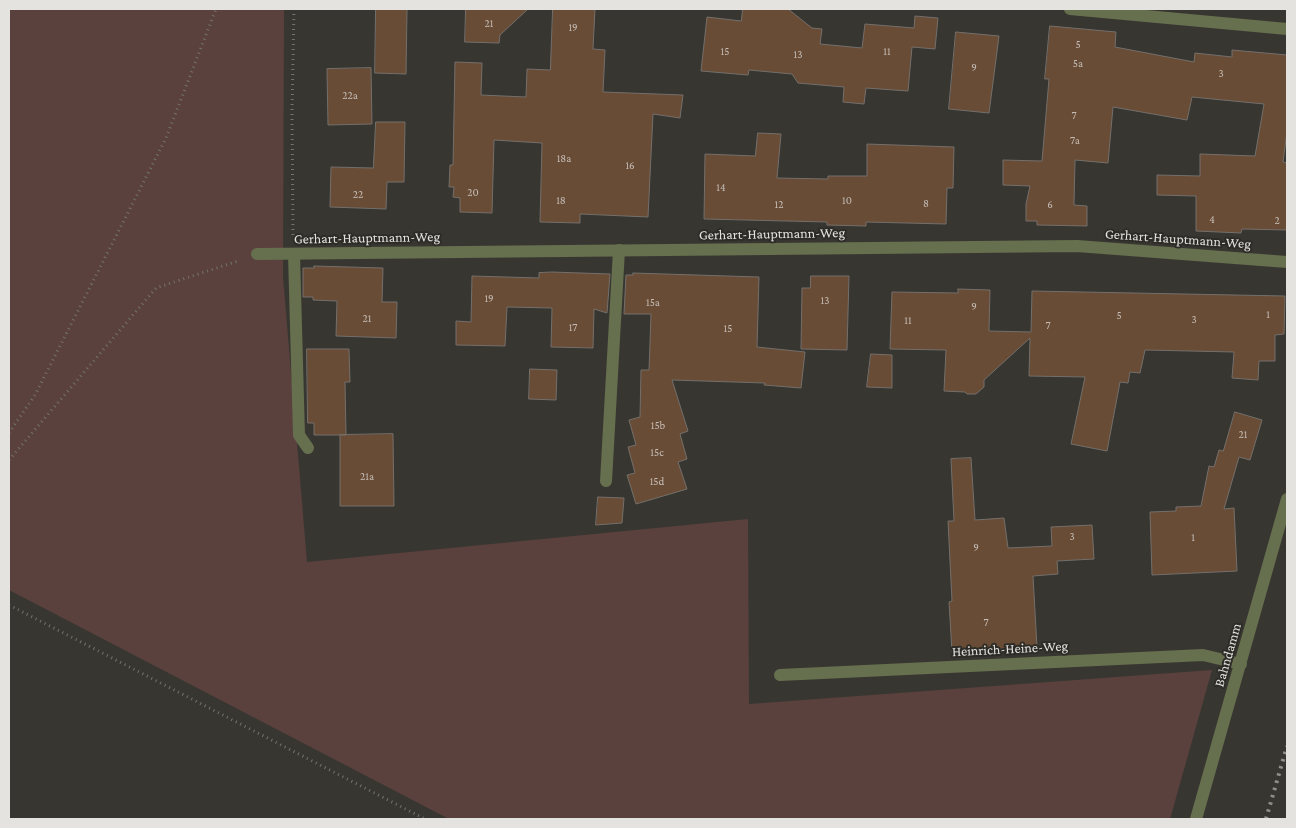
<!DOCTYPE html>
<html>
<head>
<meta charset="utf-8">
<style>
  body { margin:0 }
  #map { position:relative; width:1296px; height:828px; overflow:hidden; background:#383631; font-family:"Crimson Pro",serif }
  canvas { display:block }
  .frame { position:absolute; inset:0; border:10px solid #e4e3e0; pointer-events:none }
</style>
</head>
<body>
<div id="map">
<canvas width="1296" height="828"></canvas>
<div class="frame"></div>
</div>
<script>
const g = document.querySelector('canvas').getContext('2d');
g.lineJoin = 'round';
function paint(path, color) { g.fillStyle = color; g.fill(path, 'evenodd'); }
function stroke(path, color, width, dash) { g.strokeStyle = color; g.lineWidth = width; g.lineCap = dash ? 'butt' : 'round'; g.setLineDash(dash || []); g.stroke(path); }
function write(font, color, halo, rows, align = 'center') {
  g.font = font + ' "Crimson Pro",serif'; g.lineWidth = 4; g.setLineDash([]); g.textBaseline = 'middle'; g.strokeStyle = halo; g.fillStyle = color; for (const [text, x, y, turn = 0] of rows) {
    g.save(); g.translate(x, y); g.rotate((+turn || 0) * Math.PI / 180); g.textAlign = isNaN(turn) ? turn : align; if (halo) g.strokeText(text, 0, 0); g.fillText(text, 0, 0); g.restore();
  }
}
const green = new Path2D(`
  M9 9H284L283 277 307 562 748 519 749 704 1212 670 1170 819H449L9 590Z`);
const building = new Path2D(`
  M376 9H407L406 74 375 73Z
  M466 9H528L500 35 499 43 465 42Z
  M553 9H595L593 49 605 50 603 92 683 95 680 118 653 114 648 217 580 214V223L540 222 542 143 494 140 492 213 460 212V198L453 197 454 187H449L450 165H453L455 62 482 63 481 95 526 97 527 69 550 70Z
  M743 9H788L812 28 822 29 820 44 862 48 865 24 914 28 915 16 938 18 935 49 912 47 908 91 866 88 864 104 843 102 844 87 798 83 792 74 749 70 748 75 701 71 707 17 741 21Z
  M1050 26 1116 32 1115 47 1194 62 1195 53 1232 57V50L1287 55V132L1283 162 1287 163V230L1242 229 1241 233 1196 231V196L1157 195V175L1200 176V154L1255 156 1264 104 1192 97 1187 120 1113 107 1108 163 1075 160 1074 205 1087 206V226L1037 225V221H1026V204L1030 186 1003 185V160L1042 161 1049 79H1045Z
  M956 32 999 36 989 113 949 109Z
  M371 68 372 124 328 125 327 69Z
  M376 122H405L404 182H387L386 209 330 207 331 167 373 168Z
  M758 133 781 134 777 178 828 179V176H867V144L954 147 953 188H947L946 224 866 222V226L827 225V222L704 219 705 154 755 156Z
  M314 266 383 268 382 302H397L396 338 336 336 337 301 313 300V297H303V268H314Z
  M552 272 610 274 607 313 594 309 593 348 551 347 552 308 507 307 505 346 456 345V321L471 322 472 276 539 278V273Z
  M633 273 759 277 757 347 805 352 801 388 764 385 765 383 672 380 688 431 680 434 687 459 678 462 687 489 636 504 627 475 635 473 628 447 636 445 629 420 640 417 641 370H649L651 314H624L626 275H633Z
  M811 276H849L847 350 801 349 802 288H810Z
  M958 289 990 290 989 331 1031 332 1032 291 1285 296 1284 334 1275 335V361H1259L1258 380 1232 378 1234 352 1145 350 1140 373 1130 372 1128 383 1120 382 1107 451 1071 444 1085 377 1029 376 1030 338 984 380V387L976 394H967L965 392 944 391 946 350 890 349 892 292 958 293Z
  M307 349H349L350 382H345L346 435H314V423H308Z
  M871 354 892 355V388L867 387Z
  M530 369 557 370 556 400 529 399Z
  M1235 412 1262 420 1250 460 1239 457 1224 509 1234 508 1237 571 1152 575 1150 512 1176 511V507L1201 506 1209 466 1214 467 1219 450 1223 451Z
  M393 434 394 506H340V435Z
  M971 458 975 520 1004 518 1008 548 1052 546 1051 527 1092 525 1094 559 1057 561 1058 574 1033 576 1037 647 952 652 949 602 952 601 948 521H954L951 459Z
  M598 497 624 498 622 523 596 525Z`);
const path = new Path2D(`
  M293 235 292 111 294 9
  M9 433 35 395 166 138 216 9
  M9 460 156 288 238 261
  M9 605 425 819`);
const service = new Path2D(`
  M294 254 299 435 308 448
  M606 481 619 250`);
const minor = new Path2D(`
  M1070 9 1287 29
  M257 254 1077 246 1287 262
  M780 675 1203 655 1241 664
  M1196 819 1287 499`);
const rail = new Path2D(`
  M1266 819 1287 746`);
const numberNames = [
  ["21",489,24],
  ["19",573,28],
  ["5",1078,45],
  ["15",725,52],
  ["11",887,52],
  ["13",798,55],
  ["5a",1078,64],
  ["9",974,68],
  ["3",1221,74],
  ["22a",350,96],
  ["7",1074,116],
  ["7a",1075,141],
  ["18a",564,159],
  ["16",630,166],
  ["14",721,188],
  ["20",473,193],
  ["22",358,195],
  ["18",561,201],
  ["10",847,201],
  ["8",926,204],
  ["12",779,205],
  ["6",1050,205],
  ["4",1212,220],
  ["2",1277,221],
  ["19",489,299],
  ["13",825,301],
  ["15a",653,303],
  ["9",974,307],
  ["1",1268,315],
  ["5",1119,316],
  ["21",367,319],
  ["3",1194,320],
  ["11",908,321],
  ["7",1048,326],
  ["17",573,328],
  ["15",728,329],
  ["15b",658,426],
  ["21",1243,435],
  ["15c",657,453],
  ["21a",367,477],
  ["15d",657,482],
  ["3",1072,537],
  ["1",1193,538],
  ["9",976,548],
  ["7",986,623]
];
const streetNames = [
  ["Gerhart-Hauptmann-Weg",772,234,-1],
  ["Gerhart-Hauptmann-Weg",367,238,-1],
  ["Gerhart-Hauptmann-Weg",1178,239,4],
  ["Heinrich-Heine-Weg",1010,649,-3],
  ["Bahndamm",1228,655,-74]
];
paint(green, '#5a413e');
paint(building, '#694c36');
stroke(building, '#746f6b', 1);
stroke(path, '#74736e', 3, [1, 4]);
stroke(service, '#666f4e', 12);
stroke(minor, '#666f4e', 12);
stroke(rail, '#918f8b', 4, [2.5, 5]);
write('11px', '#c5bdb6', null, numberNames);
write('14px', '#e4e3e0', '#2e2c27', streetNames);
</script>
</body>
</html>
